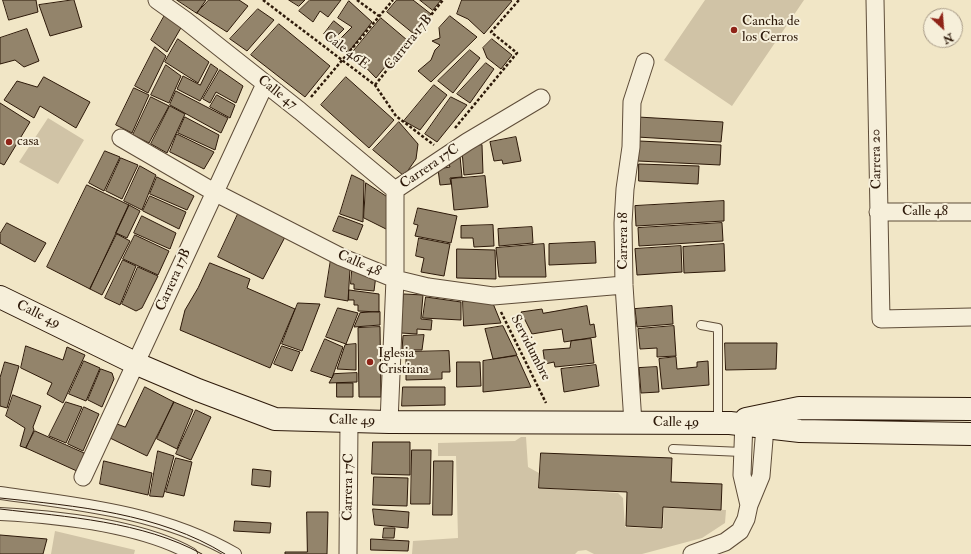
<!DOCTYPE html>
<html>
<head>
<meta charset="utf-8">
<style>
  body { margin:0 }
  #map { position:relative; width:971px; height:554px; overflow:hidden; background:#f1e6c6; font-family:"IM FELL Double Pica",serif }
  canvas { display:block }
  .north { position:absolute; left:923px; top:8px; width:40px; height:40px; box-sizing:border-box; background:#f6efda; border:1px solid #a69986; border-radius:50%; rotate:154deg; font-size:11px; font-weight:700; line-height:16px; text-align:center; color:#2d1909 }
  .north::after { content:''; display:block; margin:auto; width:14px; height:18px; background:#8f2418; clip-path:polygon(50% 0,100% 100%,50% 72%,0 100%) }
</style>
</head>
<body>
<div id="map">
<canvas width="971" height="554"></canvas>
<div class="north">N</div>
</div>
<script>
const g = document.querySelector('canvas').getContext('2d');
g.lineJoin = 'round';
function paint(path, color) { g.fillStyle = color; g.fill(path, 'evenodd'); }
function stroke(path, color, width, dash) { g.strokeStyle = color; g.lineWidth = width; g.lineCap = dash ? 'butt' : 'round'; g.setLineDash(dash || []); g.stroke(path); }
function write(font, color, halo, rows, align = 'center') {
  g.font = font + ' "IM FELL Double Pica",serif'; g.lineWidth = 4; g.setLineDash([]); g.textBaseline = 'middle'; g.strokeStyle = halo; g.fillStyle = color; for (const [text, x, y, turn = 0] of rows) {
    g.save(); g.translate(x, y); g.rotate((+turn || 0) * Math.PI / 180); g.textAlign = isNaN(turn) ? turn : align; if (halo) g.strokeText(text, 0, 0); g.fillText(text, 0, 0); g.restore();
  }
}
const green = new Path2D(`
  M705 0H804L732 106 664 60Z
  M48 118 84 140 58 184 19 162Z
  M521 437H526L528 467 539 473V488L618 493 623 498 625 527 663 529 664 508 726 510 725 523 702 538 642 554H594L586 550 578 551 575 554H412L413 541 458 538 456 456H438V443L515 441Z
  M55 531 135 550 134 554H51Z`);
const building = new Path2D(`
  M3 0H36L38 12 9 20Z
  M74 0 82 27 50 36 39 5Z
  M177 0H206L197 13Z
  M209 0H239L248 6 227 32 197 13Z
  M289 0H305L299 6Z
  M310 0H341L328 17 320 11 313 22 299 11Z
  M397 0H413L431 14 414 34 387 12Z
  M420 0H441L433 10Z
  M462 0H510L512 1 484 34 468 19 457 14Z
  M349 1 372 22 348 53 337 42 352 27 338 18Z
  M258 9 274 20 247 51 230 39Z
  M165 15 182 26 167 52 151 40Z
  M450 16 477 37 431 82 418 71 431 60 435 50 440 45 432 41 440 38 439 28Z
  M381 18 407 40 376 78 352 53Z
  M334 21 344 29 332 41 324 34Z
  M279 24 330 66 305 97 251 55Z
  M27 29 39 61 24 67 15 60 0 64V38Z
  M178 39 209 62 198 83 165 62Z
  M492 39 512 55 501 69 487 58 483 48Z
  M155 47 166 56 148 93 135 86Z
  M470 50 480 58 453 93 438 81Z
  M486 63 494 69 470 103 457 94Z
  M211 64 218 69 200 101 177 89 183 76 200 85Z
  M166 65 181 76 169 103 151 95Z
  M220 70 243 86 236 103 216 92 210 103 203 99Z
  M44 77 90 102 76 128 40 106 34 118 4 100 17 81 37 87Z
  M346 77 394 120 369 148 321 105Z
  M434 85 447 95 420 130 404 121Z
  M134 88 149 95 132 133 116 125Z
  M176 91 228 118 221 133 170 105Z
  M217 95 235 105 230 118 210 107Z
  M151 97 169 106 149 143 133 135Z
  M451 97 467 105 437 142 425 134Z
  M0 103 30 122 4 165 0 163Z
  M170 106 185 114 167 153 151 144Z
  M185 117 219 135 215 150 178 133Z
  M638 117 723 122 721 142 637 137Z
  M399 122 418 144 416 159 404 176 373 150Z
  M177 134 214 152 204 169 170 152Z
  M516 137 521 161 503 164 502 160 494 161 490 142Z
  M639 141 721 145 720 165 638 161Z
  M482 145 483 173 464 175 462 151 472 146Z
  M105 151 120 157 104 191 89 183Z
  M460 156 462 177 450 178 451 184 440 185 438 169 450 167 449 164Z
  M121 158 138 165 122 199 106 191Z
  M639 164 699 166 698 184 639 181Z
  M140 166 156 175 142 210 124 201Z
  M352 175 364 181 363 222 340 214Z
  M485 176 488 207 454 210 451 179Z
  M157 177 194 196 187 210 150 194Z
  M366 183 389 198 388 230 364 218Z
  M87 185 129 205 90 289 47 267Z
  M150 196 186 212 179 229 143 211Z
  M724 201V221L636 226 635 206Z
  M129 205 140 211 127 238 116 233Z
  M418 208 457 216 451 243 415 236 418 225 414 224Z
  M238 214 285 237 263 279 218 257Z
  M142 216 176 233 170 249 134 233Z
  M339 216 363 225 357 240 333 231Z
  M7 223 46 243 35 262 0 243V234Z
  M722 223 723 241 639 246 638 228Z
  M493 225 494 246 474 247 473 238H461V226Z
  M532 227 533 243 499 246 498 229Z
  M117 234 130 241 102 295 90 289Z
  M135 235 169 251 158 275 123 259Z
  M419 238 450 244 444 276 421 272 424 258 416 256Z
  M595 242 596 263 549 265V244Z
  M544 244 546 277H499L496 248Z
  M724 244 725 271 684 273 683 247Z
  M681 246 682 272 637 275 635 249Z
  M457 249 495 250 496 279 457 278Z
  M331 259 350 269 348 301 325 297Z
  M123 260 136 266 120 305 105 298Z
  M210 263 250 279 247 288 295 309 270 368 180 330 185 310 198 288Z
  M138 267 158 276 142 308 136 311 122 304Z
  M352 271 376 275 374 291 354 289V284H351Z
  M349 290 379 294V312L358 311V305H354V300H349Z
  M404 294 423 295 421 319 432 320 431 330 417 329V334L401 333Z
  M426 297 461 302V320L423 318Z
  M463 301H492L501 323 464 326Z
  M298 303 320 304 302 351 282 344Z
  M587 306 590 325 594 324 596 337 564 342 562 329 532 334 521 312 542 309 543 313Z
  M672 306 673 324 637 327 635 309Z
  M338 308 358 313 346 344 326 337Z
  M380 312V325L354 327 360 313Z
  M503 326 517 355 493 359 485 329Z
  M674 326 676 356 657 357V348L640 349 638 329Z
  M380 327 381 397H359L358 328Z
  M424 335 422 350H402L403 336Z
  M325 339 343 347 332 378 311 371Z
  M591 339 594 363 555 367 554 362 545 364 543 350 570 348 571 341Z
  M725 343H777L776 369 726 370Z
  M356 344V370L337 369 345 345Z
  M26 346 63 360 67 347 85 355 63 403 47 394 52 383 21 368Z
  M282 346 300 352 292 371 274 364Z
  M449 351 450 372H442V379L406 380V352Z
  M517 356 531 387 483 392V361Z
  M676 357 677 369 697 367V362L708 361 709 385 662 389 659 359Z
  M84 361 100 368 86 401 69 394Z
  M5 362 19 366 7 408 0 406V378Z
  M457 362H480L481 386 457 387Z
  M596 365 599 386 564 392 561 369Z
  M657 367 659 392 641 393 639 368Z
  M101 369 112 373 114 379 102 407 88 400Z
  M357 373V382L329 383 334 374Z
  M337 383H353V397H337Z
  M145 387 174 402 147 456 110 438 117 424 125 427Z
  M403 387H445V405L402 406Z
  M13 395 41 406 33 427 34 430 26 448 20 446 25 428 6 416Z
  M66 402 82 407 66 443 49 436Z
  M174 402 193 410 177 449 157 439Z
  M84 407 99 414 83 451 68 444Z
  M196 410 211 417 191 460 176 454Z
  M35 431 84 453 79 472 26 448Z
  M373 442H410V475L372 474Z
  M412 450H431L430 504H411Z
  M158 451 174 456 163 497 150 496Z
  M541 453 672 458 671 482 722 484 721 510 663 507 662 528 626 526 627 492 539 488Z
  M176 458 192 462 184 496 166 492Z
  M104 461 152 473 148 495 100 484Z
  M434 461H453L452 515H433Z
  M253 469 271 471 270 487 252 485Z
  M374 477 408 478 407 506 373 505Z
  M373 509 409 512 408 528 375 525Z
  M307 512H328L327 554H285V552H307Z
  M235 521 271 523 270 533 234 531Z
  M384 528H395L394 538H383Z
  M0 535 47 539 43 554H0Z
  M371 539 409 541 408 551 371 550Z`);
const path = new Path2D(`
  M263 0 375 85 396 116 434 145
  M357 0 379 16
  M375 85 443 0
  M311 97 393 0
  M455 128 517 53 491 32 519 0
  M501 312 546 403`);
const service = new Path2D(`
  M701 325 718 328V421
  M673 449 742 452`);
const pedestrian = new Path2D(`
  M0 493C80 504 163 512 235 554
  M0 514C57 517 141 526 191 554`);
const minor = new Path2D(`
  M157 0 185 20 300 111 395 190
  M875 0 881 319 971 317
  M121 138 214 192 341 257 395 279 428 287 493 296 624 285
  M878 212H971
  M744 420 742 475 749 505
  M389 422 395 279V190L467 142 541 98
  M633 423 624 285 623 223 625 189 631 147 632 102 645 62
  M83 477 265 84
  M348 554 349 421
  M692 554 725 542 740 531 746 519 749 505 761 476 766 415`);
const secondary = new Path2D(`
  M0 297 137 364 198 390 275 419 389 422 730 423 800 431 971 434
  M746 419 799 408 971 409`);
const tram = new Path2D(`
  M0 498C76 506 159 513 225 554
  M0 509C67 517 142 521 202 554`);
const markers = [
  [734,30,4,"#8f2418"],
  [9,142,4,"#8f2418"],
  [370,362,4,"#8f2418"]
];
const poiNames = [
  ["Cancha de",742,22],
  ["los Cerros",742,38],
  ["casa",17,142],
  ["Iglesia",378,354],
  ["Cristiana",378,370]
];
const streetNames = [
  ["Carrera 17B",409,43,-51],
  ["Cale 46E",346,51,37],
  ["Calle 47",277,93,38],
  ["Carrera 20",877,159,-91],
  ["Carrera 17C",430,167,-34],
  ["Calle 48",925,212],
  ["Carrera 18",624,241,-90],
  ["Calle 48",359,264,23],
  ["Carrera 17B",174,280,-66],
  ["Calle 49",38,315,26],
  ["Servidumbre",530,348,63],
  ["Calle 49",352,421,1],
  ["Calle 49",676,423],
  ["Carrera 17C",349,487,-89]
];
paint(green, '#d0c3a6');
paint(building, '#93846b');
stroke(building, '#2d1909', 1);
stroke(service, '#5e4c38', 10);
stroke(pedestrian, '#5e4c38', 14);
stroke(minor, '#5e4c38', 19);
stroke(secondary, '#2d1909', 24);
stroke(path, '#2d1909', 2.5, [3, 2]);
stroke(service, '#f6efda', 8);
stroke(pedestrian, '#f6efda', 12);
stroke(minor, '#f6efda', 17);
stroke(secondary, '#f6efda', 22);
stroke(tram, '#2d1909', 1);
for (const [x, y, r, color] of markers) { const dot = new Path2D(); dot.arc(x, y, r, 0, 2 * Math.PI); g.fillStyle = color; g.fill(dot); stroke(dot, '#f6efda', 1.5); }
write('14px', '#2d1909', '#f6efda', poiNames, 'left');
write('14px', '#2d1909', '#f6efda', streetNames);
</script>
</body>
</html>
